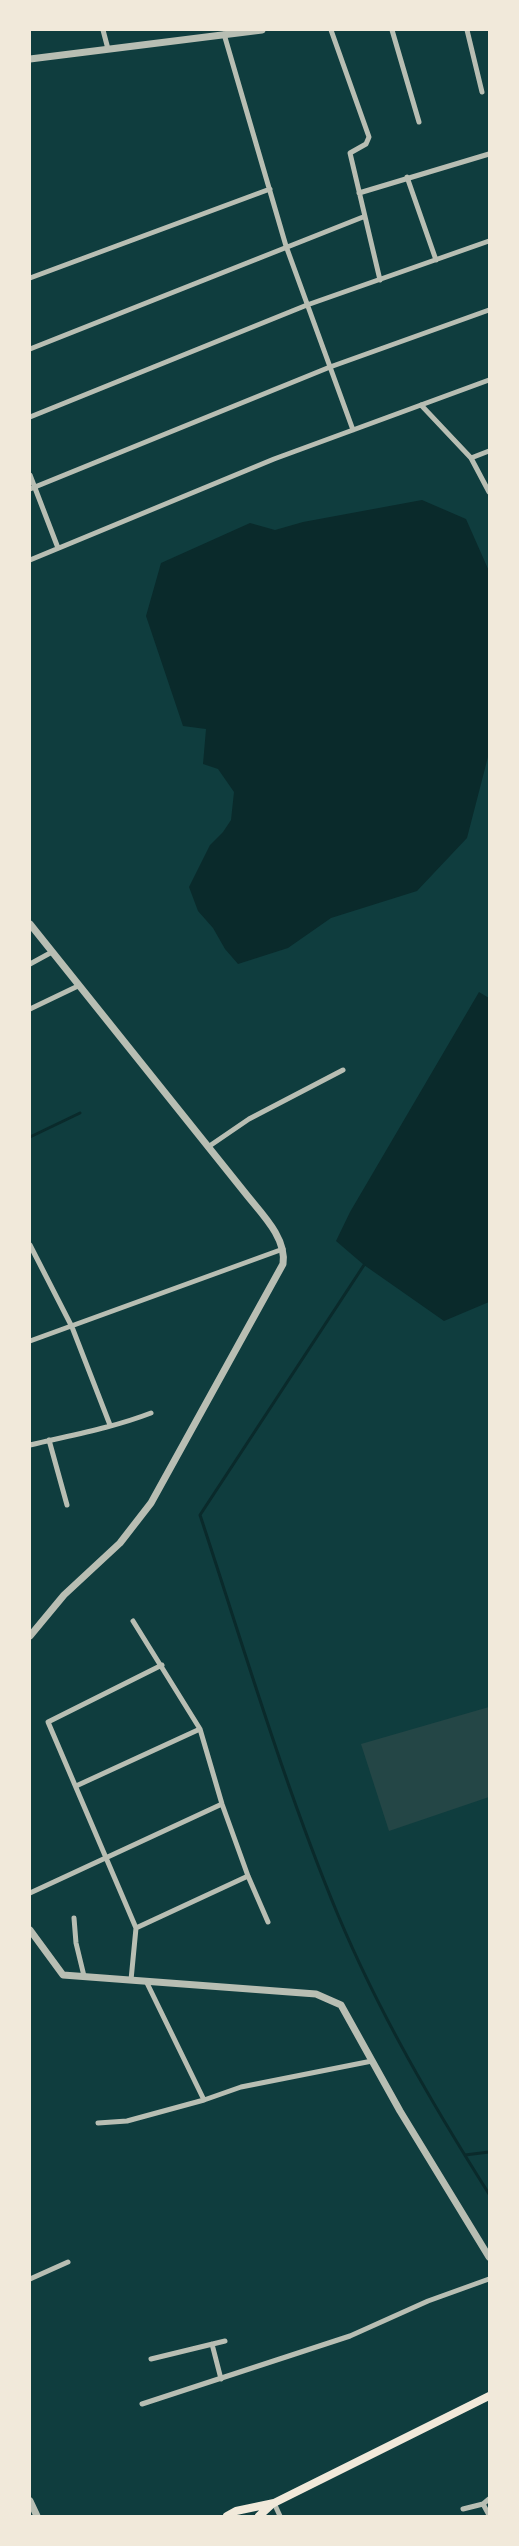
<!DOCTYPE html>
<html>
<head>
<meta charset="utf-8">
<style>
  body { margin:0 }
  #map { position:relative; width:519px; height:2546px; overflow:hidden; background:#0f3d3e; font-family:"PT Sans Narrow",sans-serif }
  canvas { display:block }
  .frame { position:absolute; inset:0; border:31px solid #f1e9da; pointer-events:none }
</style>
</head>
<body>
<div id="map">
<canvas width="519" height="2546"></canvas>
<div class="frame"></div>
</div>
<script>
const g = document.querySelector('canvas').getContext('2d');
g.lineJoin = 'round';
function paint(path, color) { g.fillStyle = color; g.fill(path, 'evenodd'); }
function stroke(path, color, width, dash) { g.strokeStyle = color; g.lineWidth = width; g.lineCap = dash ? 'butt' : 'round'; g.setLineDash(dash || []); g.stroke(path); }
const green = new Path2D(`
  M489 1707V1797L389 1831 361 1744Z`);
const water = new Path2D(`
  M422 500 466 519 489 571V753L467 838 417 891 331 918 288 948 238 964 225 949 213 928 198 911 189 887 210 845 223 832 231 820 234 792 218 769 203 764 206 729 183 726 146 616 161 563 250 523 275 530 303 522Z
  M479 992 489 998V1302L444 1321 364 1265 336 1241 350 1212Z`);
const stream = new Path2D(`
  M30 1137 80 1113
  M364 1265 200 1515C244 1648 284 1785 338 1915 379 2013 433 2105 489 2194
  M465 2155 489 2152`);
const minor = new Path2D(`
  M103 30 108 49
  M331 30 369 137 366 144 350 153 380 280
  M392 30 419 122
  M467 30 482 92
  M224 34 286 246 353 430
  M407 177 436 260
  M359 193 489 154
  M30 278 270 189
  M30 349 363 217
  M421 405 471 458 489 492
  M30 417 307 305 489 241
  M471 458 489 451
  M30 475 58 548
  M30 489 330 367 489 310
  M30 560 274 459 489 380
  M30 964 52 952
  M30 1009 78 986
  M208 1147 249 1119 343 1070
  M30 1245 72 1327 110 1425
  M30 1341 283 1249
  M49 1440 67 1505
  M30 1445C72 1435 112 1428 151 1413
  M133 1621 200 1729 222 1804 248 1876 268 1922
  M76 1786 200 1729
  M30 1893 222 1804
  M74 1918 76 1943 84 1976
  M136 1928 248 1876
  M131 1980 136 1928 48 1722 162 1665
  M146 1981 204 2100
  M98 2123 127 2121 204 2100 241 2087 372 2061
  M30 2279 68 2262
  M212 2344 221 2379
  M151 2359 225 2341
  M142 2404 350 2336 428 2301 489 2279
  M489 2499 483 2504 489 2515
  M274 2503 280 2516
  M463 2509 483 2504`);
const tertiary = new Path2D(`
  M30 59 262 30
  M30 924 246 1194C261 1213 287 1238 283 1264L151 1503 120 1543 64 1595 30 1636
  M30 1930 63 1975 316 1994 341 2005 400 2111 489 2257
  M30 2501 37 2516`);
const secondary = new Path2D(`
  M227 2516 236 2511 274 2503 489 2396
  M259 2516 272 2504`);
paint(green, '#244646');
paint(water, '#0a2a2b');
stroke(stream, '#0a2a2b', 3);
stroke(minor, '#b8beb3', 5);
stroke(tertiary, '#b8beb3', 7);
stroke(secondary, '#f1e9da', 8);
</script>
</body>
</html>
